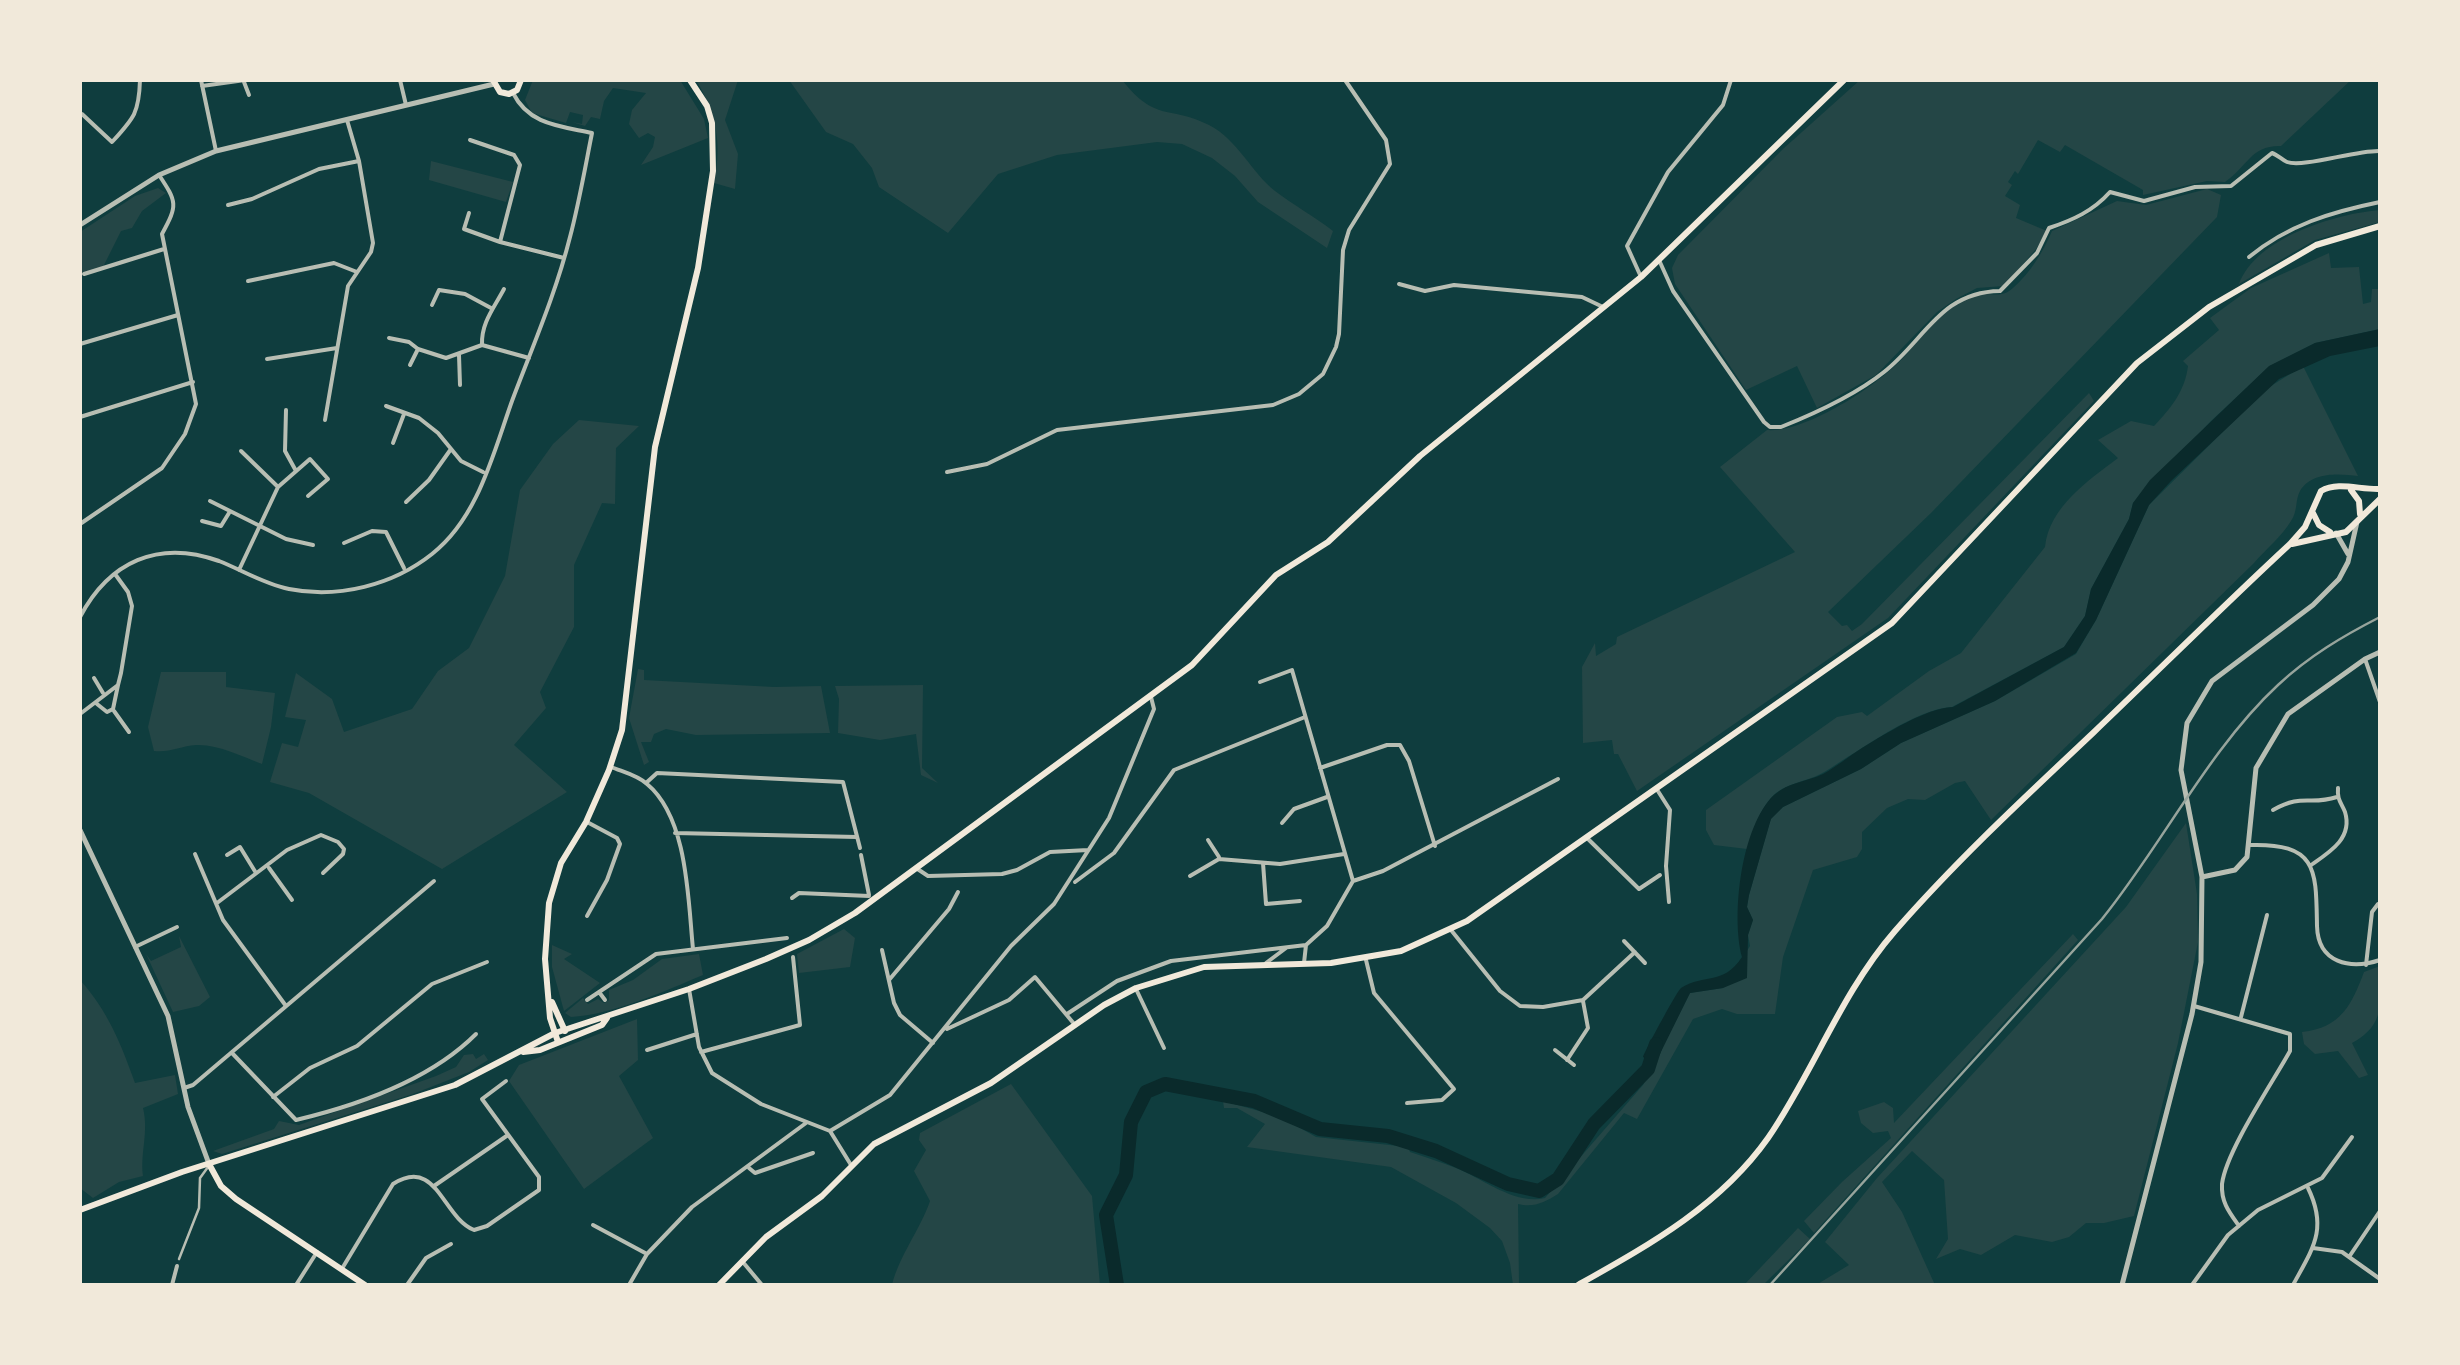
<!DOCTYPE html>
<html>
<head>
<meta charset="utf-8">
<style>
  body { margin:0 }
  #map { position:relative; width:2460px; height:1365px; overflow:hidden; background:#0f3d3e; font-family:"Source Sans 3",sans-serif }
  canvas { display:block }
  .frame { position:absolute; inset:0; border:82px solid #f1e9da; pointer-events:none }
</style>
</head>
<body>
<div id="map">
<canvas width="2460" height="1365"></canvas>
<div class="frame"></div>
</div>
<script>
const g = document.querySelector('canvas').getContext('2d');
g.lineJoin = 'round';
function paint(path, color) { g.fillStyle = color; g.fill(path, 'evenodd'); }
function stroke(path, color, width, dash) { g.strokeStyle = color; g.lineWidth = width; g.lineCap = dash ? 'butt' : 'round'; g.setLineDash(dash || []); g.stroke(path); }
const green = new Path2D(`
  M533 80H680L704 119 708 138 641 165 653 147 655 137 648 133 639 138 629 124 632 110 646 93 613 88 604 101 600 119 591 117 585 126 572 122 582 124 583 115 570 112 566 123 532 113 525 100Z
  M696 80H738L725 120 738 154 735 189 714 183C722 143 717 115 696 80Z
  M789 80H1122C1156 123 1169 105 1209 125 1238 140 1251 172 1275 191 1293 205 1314 216 1333 231L1327 248 1258 202 1235 176 1212 158 1182 144 1157 142 1057 155 998 174 948 233 879 187 872 168 853 144 826 132Z
  M1860 80H2351L2281 146C2251 145 2248 166 2225 182L2207 181 2143 195V190L2065 145 2060 152 2038 140 2018 174 2015 171 2008 182 2012 185 2005 196 2020 205 2016 218 2047 231 2036 249 2004 286 1977 288 1956 299 1937 312 1876 375 1817 408 1797 366 1746 390 1675 284 1672 268 1678 255 1783 149Z
  M431 161 513 182 506 202 429 180Z
  M158 188 166 193 142 211 132 228 121 231 103 267 80 276V232L135 196Z
  M2207 189 2221 195 2217 217 1931 513 1828 612 1842 626 1847 625 1852 631 1862 624 2089 393 2094 401 1888 618 1637 791 1618 754H1614L1612 740 1583 743 1582 667 1595 643 1596 656 1616 644 1617 637 1795 552 1720 467 1767 430C1805 433 1875 387 1901 360 1917 344 1930 323 1949 310 1959 303 1973 295 1984 294 1996 294 2003 297 2013 288 2030 273 2043 252 2052 231L2117 201 2146 205Z
  M2380 210V222L2315 240 2239 284C2256 238 2334 214 2380 210Z
  M2329 253 2331 268 2359 267 2363 304 2371 302 2372 289H2380V329L2315 343 2270 366 2211 421 2133 503 2129 519 2091 589 2085 616 2064 647 1952 707C1917 708 1857 752 1826 771 1811 781 1792 781 1776 793 1760 807 1754 829 1747 849L1714 845 1706 830V810L1837 717 1862 712 1867 716 1929 671 1961 653 2045 547C2049 507 2089 480 2118 458L2098 440 2131 421 2154 426C2171 408 2185 391 2188 366L2183 361 2219 330 2210 318 2251 288Z
  M2303 366 2358 476C2340 474 2312 471 2300 491 2295 500 2298 511 2291 521 2282 536 2266 549 2254 563L1991 820 1965 781 1955 783 1925 800 1908 799 1887 808 1862 832V849L1857 857 1813 870 1783 957 1775 1014H1737L1722 1009 1693 1019 1637 1119 1624 1113 1558 1194C1545 1202 1534 1208 1518 1204L1519 1285H1513L1510 1263 1502 1241 1490 1228 1456 1203 1391 1167 1247 1147 1265 1124 1237 1108H1224L1223 1101 1281 1117 1316 1137 1408 1147 1410 1152C1425 1157 1441 1162 1456 1168 1484 1179 1514 1205 1545 1198L1643 1085 1690 993 1723 988 1750 946 1748 935 1753 920 1747 907 1749 895 1771 818 1783 807 1861 769 1901 743 1995 701 2076 654 2096 620 2149 505 2266 389Z
  M579 420 639 426 616 448 615 504 602 503 574 565V627L540 692 546 708 514 745 567 792 442 869 309 793 270 782 282 743 298 747 306 720 285 717 296 673 332 699 344 732 412 709 438 671 469 648 505 576 520 490 553 444Z
  M638 669 644 670V680L774 687 821 686 830 733 696 735 666 729 654 734 651 742H641L649 762 644 765 629 718Z
  M161 672H226V687L275 693 271 727 262 764C241 756 218 744 196 745 181 746 169 753 154 751L148 727Z
  M923 685 922 768 938 783 921 775 916 734 880 740 838 733 839 699 835 686Z
  M2186 823 2197 894 2198 942 2178 1043 2134 1216 2104 1223H2086L2069 1237 2052 1242 2015 1235 1981 1255 1960 1249 1936 1259 1948 1239 1944 1180 1912 1151 1882 1182 1902 1212 1935 1285H1816L1849 1265 1825 1242 1877 1178 2126 907Z
  M844 929 855 938 850 967 799 973 797 954Z
  M2073 934 2078 940 1814 1233 1804 1221 1842 1182 1891 1138 1888 1131 1873 1133 1861 1123 1858 1111 1884 1102 1893 1108 1894 1123Z
  M179 936 210 997 199 1006 173 1012 146 954 151 961 181 947Z
  M552 945 572 954 564 959 600 983 564 1011 552 967Z
  M699 954 703 975C665 991 612 1015 571 1017L565 1013 583 998 588 1004 598 999 604 1003 609 1000V990L633 980 662 959Z
  M2380 966C2380 1001 2387 1024 2352 1043L2368 1075 2359 1078 2338 1051 2315 1054 2304 1044 2302 1032C2341 1028 2352 1004 2364 972Z
  M80 980C108 1011 121 1044 135 1083L175 1075 178 1094 143 1108C149 1133 140 1152 143 1176L119 1182 93 1198 80 1188Z
  M637 1019 638 1060 619 1076 653 1138 584 1189 509 1081 519 1065Z
  M473 1054 476 1059 484 1054 488 1060 469 1072 413 1094 222 1154 213 1151 274 1129 279 1121 299 1125 436 1076 456 1067 464 1055Z
  M1011 1084 1092 1196 1100 1285H892C899 1256 920 1230 930 1201L914 1171 926 1150 919 1140 920 1133Z
  M1798 1228 1810 1239 1763 1285H1744Z`);
const water = new Path2D(`
  M2380 329V346L2330 356 2279 379 2171 481 2149 505 2096 620 2076 653 1995 701 1901 743 1861 769 1783 807 1771 819 1749 895 1747 907 1753 920 1748 935 1747 978 1723 988 1690 993 1655 1064 1643 1057C1646 1049 1677 991 1681 988 1705 973 1723 986 1742 957 1731 916 1741 826 1774 795 1789 782 1806 782 1823 774 1836 767 1849 756 1862 748 1885 734 1926 708 1953 707L2064 647 2085 616 2091 589 2129 519 2133 503 2150 480 2269 366 2315 343Z`);
const river = new Path2D(`
  M1117 1285 1106 1215 1126 1175 1131 1122 1146 1092 1165 1084 1254 1101 1320 1129 1388 1136 1436 1151 1508 1184 1539 1191 1558 1179 1594 1124 1648 1069 1656 1044`);
const service = new Path2D(`
  M179 1259 199 1208 200 1178 208 1167`);
const minor = new Path2D(`
  M201 80 216 151
  M310 80H311
  M400 80 406 105
  M244 82 249 95
  M202 86 245 80
  M82 114 112 142C134 118 139 113 140 80
  M470 140 514 155 520 165 500 242 564 258
  M228 205 252 199 319 169 359 161
  M469 213 464 229 500 242
  M2249 257C2288 225 2331 212 2380 202
  M1659 260 1673 291 1764 422 1770 427H1781C1816 413 1854 396 1884 372 1925 340 1940 292 2000 291L2037 253 2049 228C2073 220 2093 211 2110 192L2144 201 2195 187 2231 186 2272 153C2278 155 2282 160 2287 162 2303 168 2356 150 2380 151
  M84 274 164 249
  M1641 277 1627 246 1668 172 1723 105 1731 80
  M248 281 334 263 357 272
  M1399 284 1425 291 1454 285 1582 297 1603 307
  M432 305 439 290 465 294 491 308
  M389 338 409 342 418 349 446 358 482 345 529 358
  M80 344 178 315
  M482 345C481 323 494 308 504 289
  M459 355 460 385
  M267 359 337 348
  M410 365 418 349
  M386 406 419 418 438 433 461 461 483 472
  M286 410 285 451 296 471
  M80 417 193 382
  M325 420 348 286 371 252 373 243 359 161 347 120
  M393 443 404 414
  M241 451 277 486
  M947 472 987 464 1057 430 1273 405 1299 394 1323 374 1336 347 1339 334 1343 250 1349 230 1390 164 1386 140 1345 80
  M210 501 286 539 313 545
  M406 502 429 480 451 449
  M202 521 221 526 229 513
  M80 524 162 468 185 434 196 404 162 234C178 205 177 202 159 175
  M344 543 372 531 386 532 404 568
  M239 570 278 487 310 459 328 479 308 496
  M80 617C109 562 158 539 219 561 242 570 264 584 289 589 338 599 393 585 432 554 478 518 493 454 512 401 532 348 556 293 570 237 579 203 585 168 592 133 560 126 529 125 513 93
  M2365 659 2380 702
  M94 678 103 693
  M1260 682 1292 670 1353 881
  M97 704 107 712 113 709 118 685
  M114 711 129 732
  M80 714 118 685 121 673 132 606 128 592 115 574
  M611 767C623 772 637 775 647 784 688 818 688 900 693 949
  M1320 768 1387 745H1400L1409 761 1435 846
  M646 783 657 773 843 782 860 848
  M1656 788 1670 810 1666 866 1669 902
  M2273 810C2303 793 2309 806 2337 797
  M587 822 617 838 620 844 607 880 587 916
  M1282 823 1294 809 1327 797
  M675 833 857 837
  M1586 837 1639 889 1660 875
  M1208 840 1219 857
  M2250 845C2318 843 2316 870 2317 926 2318 963 2350 970 2380 960
  M195 854 223 920 286 1006
  M227 855 240 847 256 873
  M861 855 869 895
  M1263 863 1266 904 1300 901
  M2311 865C2330 852 2353 838 2345 812 2341 802 2337 800 2338 788
  M269 868 292 900
  M916 868 928 876 1002 874 1017 870 1050 852 1088 850
  M1190 876 1219 859 1280 864 1344 854
  M1353 881 1383 871 1558 779
  M1075 882 1114 853 1174 770 1305 717
  M792 898 799 893 869 896
  M217 903 287 850 321 835 338 842 344 849 343 854 323 873
  M1451 930 1500 991 1520 1006 1543 1007 1583 1000 1635 952
  M1624 941 1645 963
  M135 947 177 927
  M882 950 894 1003 900 1015 933 1043
  M1366 960 1374 993 1454 1089 1442 1100 1407 1103
  M1266 963 1286 948
  M1304 963 1306 945
  M2366 965 2372 912 2378 904
  M889 980 949 909 958 892
  M689 989 699 1047 712 1073 761 1104 830 1131 851 1165
  M1136 989 1164 1048
  M599 992 605 1000
  M587 1000 656 954 787 938
  M2194 1006 2290 1034V1051C2273 1082 2226 1151 2222 1184 2221 1202 2229 1212 2239 1226
  M1067 1014 1117 981 1171 961 1306 945 1327 926 1353 881
  M2241 1017 2267 915
  M947 1029 1009 1000 1035 977 1075 1025
  M647 1050 697 1034
  M1555 1050 1574 1065
  M701 1052 800 1025 793 957
  M232 1053 296 1120C359 1105 430 1080 476 1034
  M1567 1060 1588 1028 1583 1001
  M184 1088 193 1085 434 881
  M273 1097 310 1068 357 1046 432 984 487 962
  M830 1131 890 1095 1011 946 1054 904 1109 818 1154 709 1151 697
  M749 1168 755 1173 813 1153
  M434 1186 508 1135
  M593 1225 647 1254
  M2313 1248 2342 1252 2380 1279
  M2349 1257 2380 1211
  M742 1261 762 1285
  M343 1267 393 1184C437 1156 442 1217 474 1230L487 1226 539 1190V1177L482 1099 506 1081
  M172 1285 177 1266
  M296 1285 317 1252
  M407 1285 426 1258 451 1244
  M629 1285 647 1254 692 1207 806 1123
  M2192 1285 2228 1235 2258 1210 2322 1178 2352 1137
  M2293 1285C2313 1248 2328 1229 2308 1188`);
const tertiary = new Path2D(`
  M80 225 159 175 216 151 494 84
  M2336 533 2348 554
  M80 830 168 1016 188 1107 209 1164
  M2202 877 2235 870 2247 857 2256 768 2288 714 2365 659 2380 652
  M2122 1285 2192 1014 2201 962 2202 877 2181 770 2187 723 2212 681 2313 605 2339 579 2348 562 2357 522`);
const secondary = new Path2D(`
  M493 80 500 92 509 94 517 90 521 80
  M552 1002 565 1031
  M558 1042 550 1018 545 959 549 903 561 863 586 822 609 770 622 730 655 447 698 268 713 171 712 123 707 106 690 80
  M209 1164 221 1186 236 1199 365 1285
  M719 1285 766 1237 822 1196 874 1144 991 1083 1104 1005 1136 988 1204 967 1331 963 1401 951 1467 921 1892 623 2137 363 2209 307 2316 245 2380 226`);
const primary = new Path2D(`
  M2351 490 2359 501 2360 514
  M2313 513 2319 525 2330 532
  M2292 544 2346 532 2380 499
  M523 1052 540 1050 602 1025 607 1018
  M80 1210 182 1172 455 1085 555 1033 689 989 766 959 809 940 855 913 1192 665 1276 575 1328 542 1420 456 1641 277 1844 80
  M1578 1285C1649 1245 1720 1206 1768 1138 1814 1071 1841 993 1895 931 1956 861 2025 797 2093 733 2159 670 2223 606 2290 544L2305 527 2321 491C2338 481 2360 490 2380 489`);
const rail = new Path2D(`
  M1770 1285 2102 919C2162 845 2209 749 2278 685 2309 656 2343 636 2380 617`);
paint(green, '#244646');
paint(water, '#0a2a2b');
stroke(river, '#0a2a2b', 14);
stroke(service, '#b8beb3', 2.5);
stroke(minor, '#b8beb3', 4);
stroke(tertiary, '#b8beb3', 5);
stroke(secondary, '#f1e9da', 6);
stroke(primary, '#f1e9da', 6);
stroke(rail, '#97a49c', 2.5);
</script>
</body>
</html>
